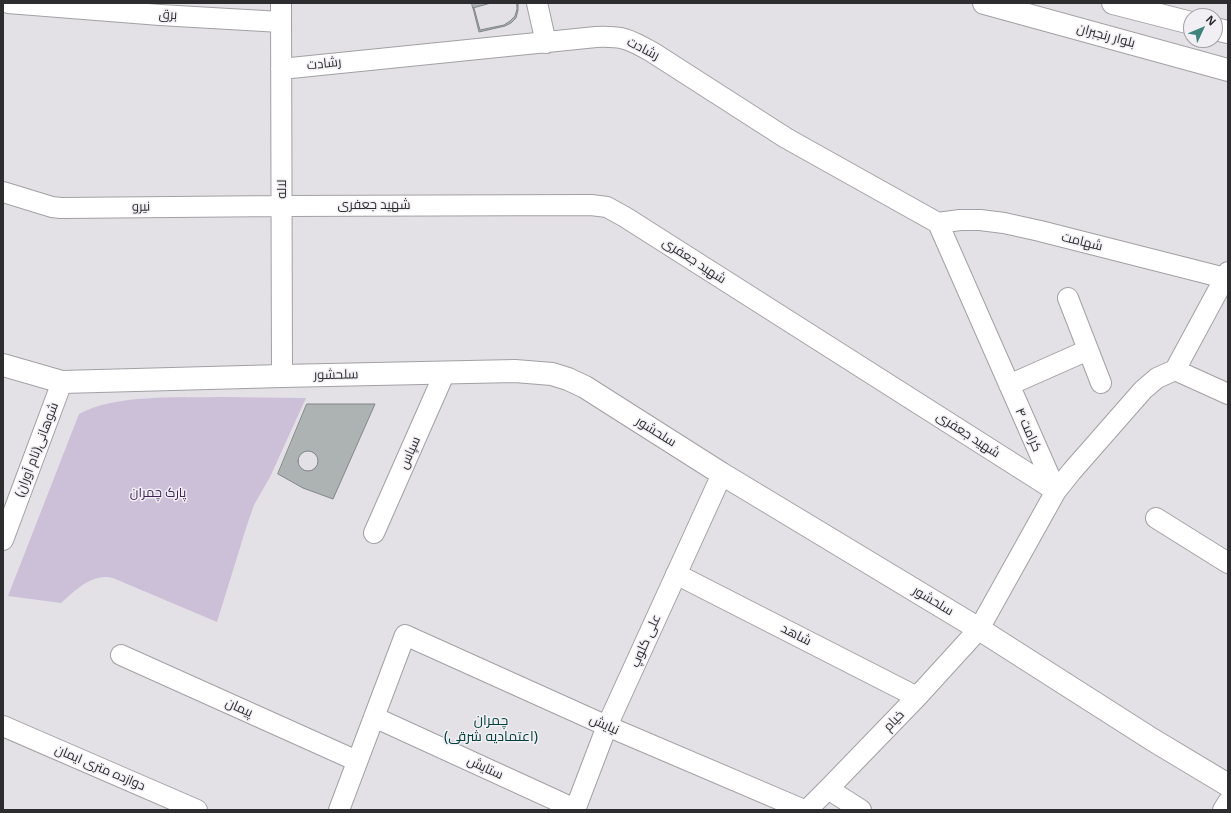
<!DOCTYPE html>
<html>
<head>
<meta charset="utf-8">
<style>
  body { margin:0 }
  #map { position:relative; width:1231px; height:813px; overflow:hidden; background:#e4e1e6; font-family:"Noto Sans",sans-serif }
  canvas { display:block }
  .frame { position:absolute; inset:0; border:4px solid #2d2c2e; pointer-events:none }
  .north { position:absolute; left:1183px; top:8px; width:40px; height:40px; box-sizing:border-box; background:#f1eff4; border:1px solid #a3a1a5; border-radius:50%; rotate:46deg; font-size:11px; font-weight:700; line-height:16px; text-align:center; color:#2d2c2e }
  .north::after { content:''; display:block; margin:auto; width:14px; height:18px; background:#3e847d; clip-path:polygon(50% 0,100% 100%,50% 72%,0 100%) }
</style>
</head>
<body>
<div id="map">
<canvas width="1231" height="813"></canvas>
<div class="frame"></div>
<div class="north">N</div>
</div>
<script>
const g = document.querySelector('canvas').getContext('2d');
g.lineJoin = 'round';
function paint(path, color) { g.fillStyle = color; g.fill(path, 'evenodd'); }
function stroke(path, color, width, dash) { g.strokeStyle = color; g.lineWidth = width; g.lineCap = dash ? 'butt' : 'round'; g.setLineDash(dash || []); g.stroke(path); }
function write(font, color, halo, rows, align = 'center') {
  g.font = font + ' "Noto Sans",Cairo,sans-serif'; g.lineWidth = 3; g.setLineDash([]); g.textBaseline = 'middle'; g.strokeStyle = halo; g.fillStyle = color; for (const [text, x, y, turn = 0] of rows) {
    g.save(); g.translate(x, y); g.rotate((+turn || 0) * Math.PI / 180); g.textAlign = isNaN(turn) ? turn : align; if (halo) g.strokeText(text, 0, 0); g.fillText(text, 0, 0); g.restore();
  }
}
const green = new Path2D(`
  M218 397 306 398 270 477 254 505 247 525 217 622 113 578C92 573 76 590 61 603L8 596 79 414C116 394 176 398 218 397Z`);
const building = new Path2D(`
  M472 3H491L473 8Z
  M517 3H518V10L516 18 511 23 505 26 479 32 473 8H474L480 30 504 25 510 21 515 16 517 9Z
  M307 404H375L333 499 303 488 278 474Z
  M298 461a10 10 0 1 1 20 0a10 10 0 1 1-20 0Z`);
const street = new Path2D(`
  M8 3 160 15 281 22
  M281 3 282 376
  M537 3 546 43
  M281 69 596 37C623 36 629 39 652 52L786 138 938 223
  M3 192 52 207 61 208 282 206 591 205 607 207 625 217 1056 491 1072 471 1143 390 1157 378 1175 370 1228 272
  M938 223 960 220H980L1004 223 1040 231 1225 278
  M1068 298 1101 383
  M1175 370 1228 394
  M1009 385 1088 350
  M1156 518 1228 563
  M374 533 445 372
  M3 540 62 382
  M676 574 917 697
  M121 655 357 761
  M374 717 575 809
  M3 726 197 810
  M828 789 861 810
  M339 810 405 635 607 726 804 810
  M575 810 607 726 722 474
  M807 810 828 789 917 697 979 629 1056 491 938 223
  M1223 810 1228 802`);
const secondary = new Path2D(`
  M984 3 1228 70
  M1113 3 1191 23
  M1215 29 1228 32
  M3 365 62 382 282 376 515 371 552 374 568 379 585 387 722 474 979 629 1153 740 1228 785`);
const streetNames = [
  ["برق",168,15,3],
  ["بلوار رنجبران",1106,36,15],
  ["رشادت",643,49,27],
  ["رشادت",324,64,-6],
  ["لاله",282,189,-90],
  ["شهید جعفری",374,205],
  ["نیرو",141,207,-1],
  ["شهامت",1082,242,14],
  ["شهید جعفری",694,261,33],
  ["سلحشور",336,375,-1],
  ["کرامت ۴",1028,430,66],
  ["سلحشور",656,432,32],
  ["شهید جعفری",968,435,33],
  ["شوهانی(نام آوران)",37,450,-69],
  ["سپاس",410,453,-66],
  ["سلحشور",933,601,31],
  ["شاهد",796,635,27],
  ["علی کلوپ",646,641,-66],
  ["پیمان",239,708,24],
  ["خیام",894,721,-46],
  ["نیایش",604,725,24],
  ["دوازده متری ایمان",100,768,23],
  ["ستایش",485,768,25]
];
const parkNames = [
  ["پارک چمران",158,493]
];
const neighbourhoodNames = [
  ["چمران",491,721],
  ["(اعتمادیه شرقی)",491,737]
];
paint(green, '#ccbfd8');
paint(building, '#adb3b2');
stroke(building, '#808685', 1);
stroke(street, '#a2a0a4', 22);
stroke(secondary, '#a2a0a4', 24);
stroke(street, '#fff', 20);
stroke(secondary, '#fff', 22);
write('13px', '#2d2c2e', '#f1eff4', streetNames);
write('13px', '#402455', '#f1eff4', parkNames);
write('14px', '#00413c', '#f1eff4', neighbourhoodNames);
</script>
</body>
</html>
